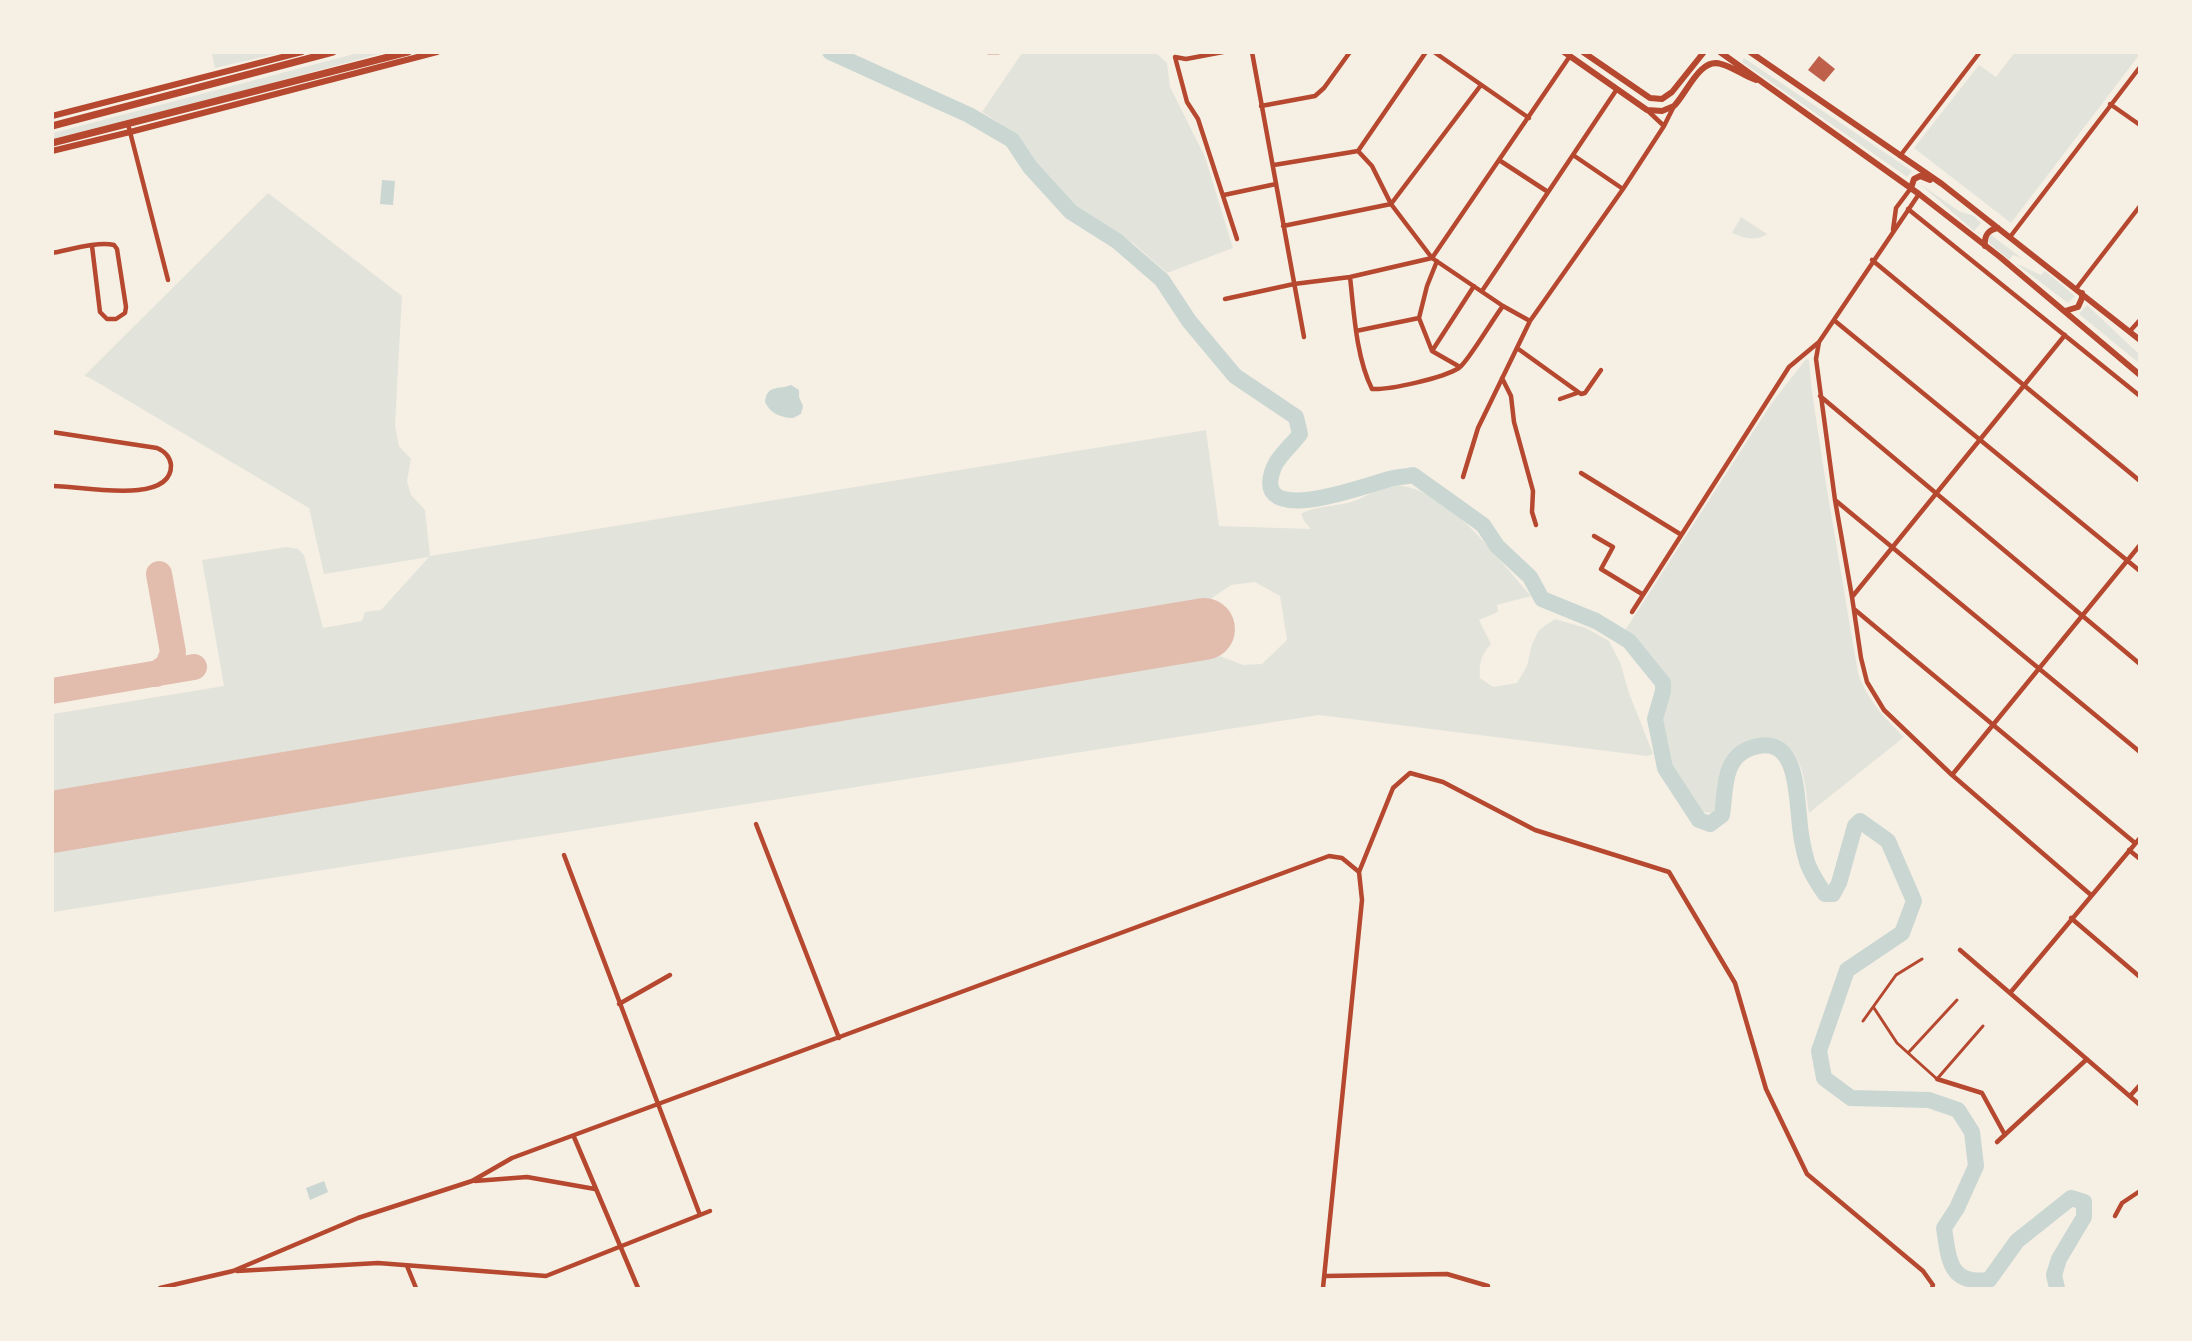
<!DOCTYPE html>
<html>
<head>
<meta charset="utf-8">
<style>
  body { margin:0 }
  #map { position:relative; width:2192px; height:1341px; overflow:hidden; background:#f6efe4; font-family:"DejaVu Sans",sans-serif }
  canvas { display:block }
  .frame { position:absolute; inset:0; border:54px solid #f6efe4; pointer-events:none }
</style>
</head>
<body>
<div id="map">
<canvas width="2192" height="1341"></canvas>
<div class="frame"></div>
</div>
<script>
const g = document.querySelector('canvas').getContext('2d');
g.lineJoin = 'round';
function paint(path, color) { g.fillStyle = color; g.fill(path, 'evenodd'); }
function stroke(path, color, width, dash) { g.strokeStyle = color; g.lineWidth = width; g.lineCap = dash ? 'butt' : 'round'; g.setLineDash(dash || []); g.stroke(path); }
const green = new Path2D(`
  M2015 52 2140 54 2011 223 1914 148 1979 65 1996 77Z
  M212 53V52L279 53 215 68Z
  M358 53H382L253 88 53 139V133Z
  M1022 53H1156L1167 63 1170 87 1205 157 1233 248 1167 273 1133 243 1076 208 1039 168 1017 134 982 112Z
  M1744 58 1912 171 1907 177 1742 62Z
  M1920 184 1959 211 1974 216 1981 223 1974 231Z
  M268 193 402 296 395 425 399 446 411 459 407 481 411 495 425 510 430 556 1206 430 1219 526 1311 529 1304 521 1301 514C1316 505 1337 507 1354 501 1367 497 1377 487 1392 486 1444 482 1499 561 1531 596L1497 605 1498 612 1479 620 1491 644C1481 655 1479 663 1480 678L1493 687 1517 683 1527 666 1532 644 1539 630 1555 619 1586 628 1609 641 1620 662 1629 693 1653 754 1647 756 1319 715 53 912V846L1217 655 1243 665 1262 664 1287 640 1280 596 1255 582 1231 585 1209 600 53 792V714L224 686 202 560 287 547 298 549 304 555 323 628 362 621 365 612 381 610 429 557 324 574 309 508 90 378 84 376Z
  M1741 217 1767 234C1756 242 1743 238 1732 233Z
  M1991 235 2023 259 2013 255 2009 260 1987 241Z
  M2015 263 2041 275 2045 271 2075 296 2068 303Z
  M2087 305 2139 354V363L2079 314Z
  M1806 359 1809 360 1812 392 1826 484 1858 673C1868 701 1883 716 1904 737L1809 813C1804 780 1805 742 1763 739 1751 738 1737 746 1730 755 1717 772 1723 794 1713 813L1703 812C1683 792 1660 750 1661 721 1661 708 1666 696 1668 684L1638 645 1624 632 1771 404Z`);
const water = new Path2D(`
  M382 180 395 181 393 205 380 204Z
  M791 385 799 390V397L803 406 801 414 793 418C781 418 770 413 765 402 767 384 779 390 791 385Z
  M324 1181 328 1192 310 1200 306 1188Z`);
const river = new Path2D(`
  M830 52 969 115 1012 140 1030 167 1071 212 1117 241 1162 280 1189 321 1235 376 1296 417 1300 434C1293 444 1279 455 1274 467 1248 530 1364 486 1386 480 1394 477 1404 477 1413 475L1483 525 1497 546 1530 577 1542 599 1596 621 1629 641 1663 683V691L1655 719 1665 768 1699 820 1710 824 1722 815C1726 790 1722 758 1751 748 1796 732 1796 789 1799 816 1800 831 1803 848 1807 862 1811 874 1818 884 1825 894H1833L1839 883 1855 826 1860 821 1888 841 1914 901 1902 933 1847 970 1819 1051 1824 1078 1851 1098 1929 1100 1958 1110 1972 1132 1976 1166 1957 1208 1944 1228C1949 1260 1949 1285 1989 1280L2017 1241 2071 1198 2084 1202V1217L2059 1259 2054 1275 2057 1288`);
const taxiway = new Path2D(`
  M156 674 168 666 173 652 159 574
  M52 691 194 667`);
const runway = new Path2D(`
  M52 822 1204 629`);
const building = new Path2D(`
  M1819 56 1835 69 1824 82 1808 70Z`);
const pedestrian = new Path2D(`
  M1874 1008 1897 1043 1937 1079 1983 1026
  M1863 1021 1896 975 1922 959
  M1908 1053 1957 1000`);
const minor = new Path2D(`
  M988 52H999
  M1252 52 1304 337
  M1434 52 1529 118
  M1175 57 1187 102 1198 119 1237 239
  M1175 57 1186 59 1223 52
  M2110 104 2140 125
  M1261 106 1315 96 1324 88 1350 52
  M1647 110 1664 126
  M128 124 168 280
  M1358 151 1372 166 1391 204 1432 258 1503 306 1530 321
  M1573 155 1623 189
  M1900 156 1980 52
  M1499 160 1548 192
  M1274 165 1358 151 1426 52
  M1919 194 1819 342 1816 359 1835 500 1852 597 1861 658 1867 682 1884 710 1952 775 2091 895
  M1224 195 1276 184
  M1908 209 2140 396
  M1283 226 1391 204 1481 85
  M1893 230 1896 208 1911 188
  M2010 237 2140 67
  M52 253C69 250 98 241 114 245L117 249 126 307 125 313 116 319H107L100 312 92 246
  M1872 260 2140 481
  M1437 261 1427 286 1419 318 1432 351 1460 367
  M1350 277C1354 312 1356 357 1372 389 1390 390 1443 378 1459 368 1468 362 1494 317 1503 306
  M2076 289 2140 206
  M1482 291 1617 89
  M1225 299 1294 284 1350 277 1432 258 1570 56
  M1835 321 2140 571
  M1356 331 1419 318
  M2130 331 2140 320
  M1517 348 1581 394 1585 393 1601 370
  M1432 351 1474 286
  M1502 378 1511 396 1514 422 1533 491 1532 512 1536 525
  M1820 396 2140 664
  M1560 399 1577 393
  M52 432 157 448C164 451 170 456 171 465 172 507 76 485 52 486
  M1581 473 1680 534
  M1463 477 1478 428 1530 321 1623 189 1664 126 1674 106
  M1835 500 2140 752
  M1594 536 1613 547 1601 569 1642 594
  M1852 597 2065 335
  M1854 609 2135 843
  M1632 612 1789 367 1819 342
  M1952 775 2140 545
  M756 824 839 1038
  M2129 850 2140 859
  M564 855 700 1215
  M2071 918 2140 977
  M1960 950 2140 1105
  M2010 993 2140 838
  M619 1004 670 975
  M1937 1079 1982 1093 2005 1135
  M2130 1096 2140 1085
  M574 1137 638 1288
  M1997 1142 2087 1059
  M475 1181 527 1177 595 1189
  M2115 1216 2122 1203 2140 1191
  M407 1266 416 1288
  M237 1271 378 1263 546 1276 710 1211
  M1325 1276 1447 1274 1488 1286
  M160 1288 233 1271 358 1218 472 1181 512 1158 1329 856 1342 858 1359 872
  M1323 1288 1362 900 1359 872 1393 788 1410 773 1443 782 1535 830 1669 872 1735 983 1766 1089 1807 1174 1923 1271 1933 1285 1932 1288`);
const secondary = new Path2D(`
  M1564 52 1647 110 1662 111 1674 106C1687 93 1700 57 1721 64 1733 67 1744 76 1756 80
  M1583 52 1650 98 1662 99 1672 92 1704 52
  M1720 52 1919 194 2000 257 2140 375
  M1750 52 1942 184 2140 340
  M52 116 302 52
  M52 151 130 132 437 52
  M1911 188 1914 179 1920 176 1930 180
  M1985 246C1984 235 1988 230 1998 228
  M2065 311 2078 307 2082 298V293`);
const primary = new Path2D(`
  M52 126 333 52
  M52 143 408 52`);
paint(green, '#e2e4dc');
paint(water, '#c9d6d2');
stroke(river, '#c9d6d2', 16);
stroke(taxiway, '#e2bdae', 26);
stroke(runway, '#e2bdae', 62);
paint(building, '#bf614a');
stroke(pedestrian, '#b5482f', 3);
stroke(minor, '#b5482f', 4.5);
stroke(secondary, '#b5482f', 6);
stroke(primary, '#b5482f', 7);
</script>
</body>
</html>
